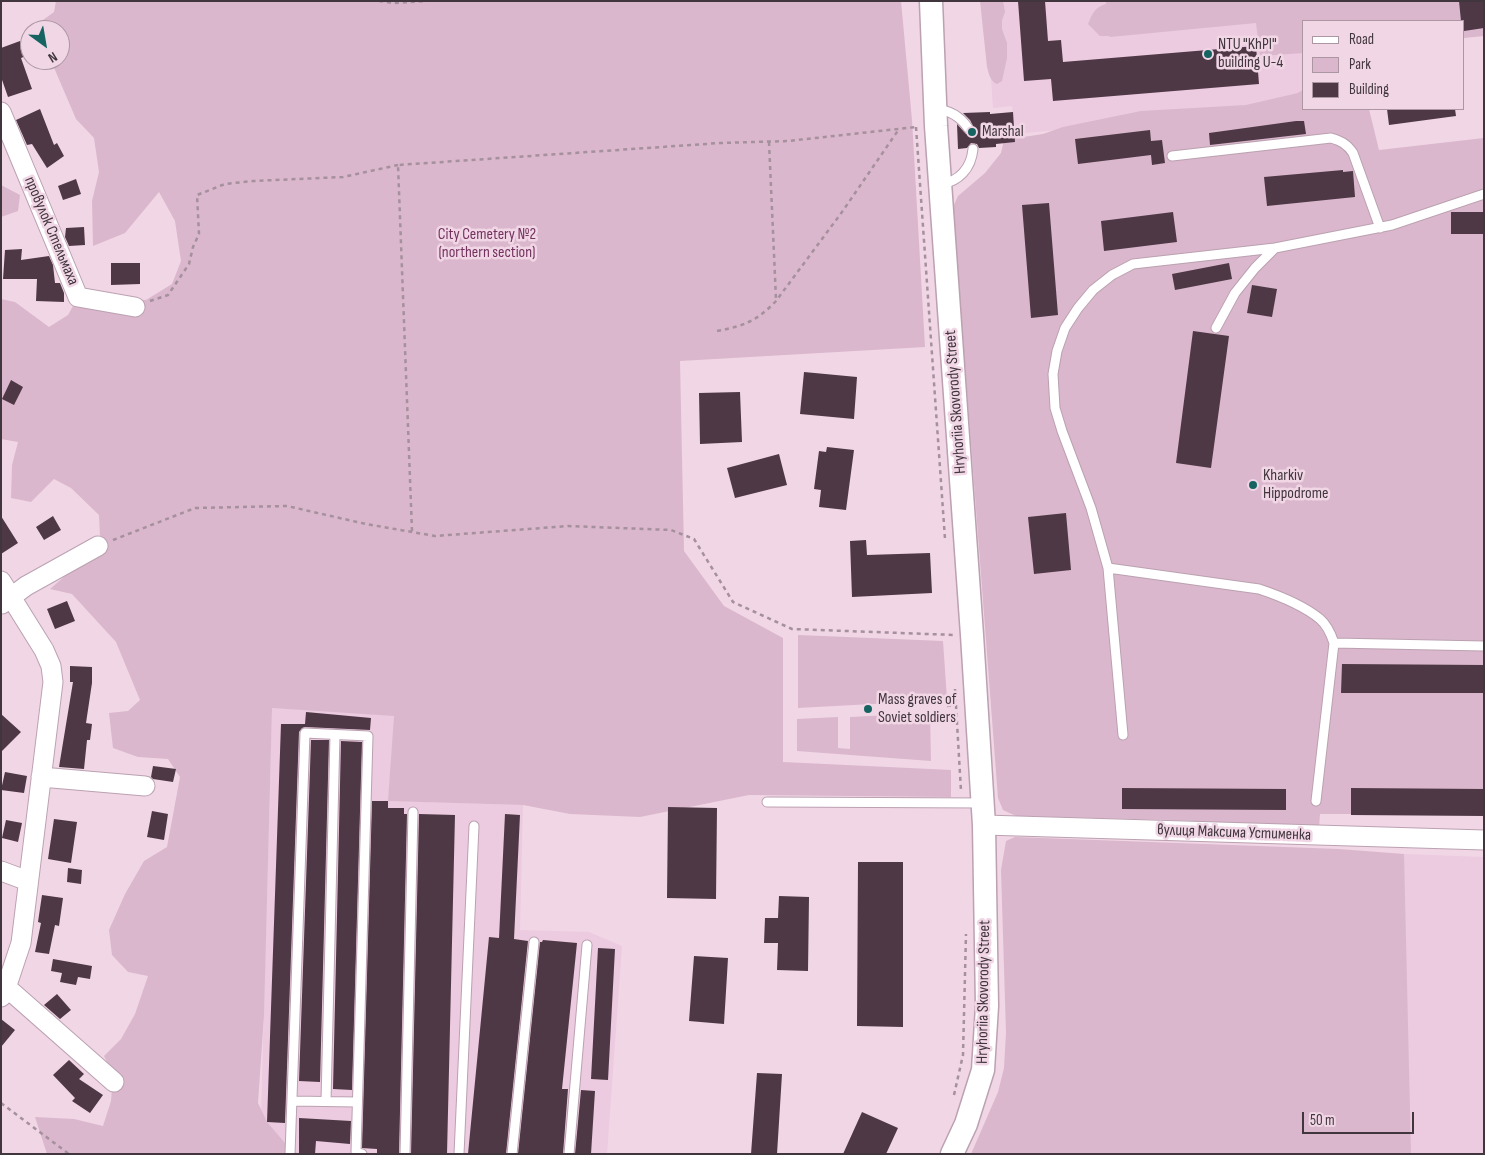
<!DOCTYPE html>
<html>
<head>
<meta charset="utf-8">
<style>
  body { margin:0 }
  #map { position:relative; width:1485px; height:1155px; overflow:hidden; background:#f1d6e6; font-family:"Sofia Sans Condensed",sans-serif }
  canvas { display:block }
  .frame { position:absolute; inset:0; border:2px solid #41363d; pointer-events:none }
  .legend { position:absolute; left:1302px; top:20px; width:162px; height:90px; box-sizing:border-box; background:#f1d6e6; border:1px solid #ab96a2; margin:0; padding:6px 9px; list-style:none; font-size:15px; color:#41363d }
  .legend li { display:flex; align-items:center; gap:10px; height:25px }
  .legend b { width:25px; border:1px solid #ab96a2 }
  .north { position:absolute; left:20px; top:20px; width:50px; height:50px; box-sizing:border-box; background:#f1d6e6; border:1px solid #ab96a2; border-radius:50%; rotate:148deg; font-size:14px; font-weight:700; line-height:20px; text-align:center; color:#41363d }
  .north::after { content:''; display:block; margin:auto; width:18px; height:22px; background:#156461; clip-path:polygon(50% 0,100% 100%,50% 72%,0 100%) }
  .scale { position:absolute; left:1302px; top:1112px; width:112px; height:22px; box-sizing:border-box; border:2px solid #41363d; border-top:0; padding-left:6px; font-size:15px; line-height:18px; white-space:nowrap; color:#41363d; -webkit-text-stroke:4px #f1d6e6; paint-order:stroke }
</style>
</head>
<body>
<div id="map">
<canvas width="1485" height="1155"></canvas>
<div class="frame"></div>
<ul class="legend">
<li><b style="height:6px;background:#fff"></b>Road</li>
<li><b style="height:14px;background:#dab7cc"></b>Park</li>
<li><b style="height:14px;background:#4e3846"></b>Building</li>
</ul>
<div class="north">N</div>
<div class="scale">50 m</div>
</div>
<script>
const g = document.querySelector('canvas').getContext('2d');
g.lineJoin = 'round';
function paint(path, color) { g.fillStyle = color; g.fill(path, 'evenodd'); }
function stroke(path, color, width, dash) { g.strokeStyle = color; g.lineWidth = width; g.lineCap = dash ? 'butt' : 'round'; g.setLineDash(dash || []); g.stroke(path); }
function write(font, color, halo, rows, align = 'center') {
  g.font = font + ' "Sofia Sans Condensed",sans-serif'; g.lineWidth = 5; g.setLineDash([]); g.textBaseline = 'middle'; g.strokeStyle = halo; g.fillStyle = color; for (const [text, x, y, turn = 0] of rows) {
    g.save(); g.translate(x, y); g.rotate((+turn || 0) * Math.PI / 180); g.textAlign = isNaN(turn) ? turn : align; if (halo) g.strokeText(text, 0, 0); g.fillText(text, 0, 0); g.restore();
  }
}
const built = new Path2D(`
  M986 1H1384L1304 21V105L1016 134 1012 106 993 108Z
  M272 708 394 711 392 801 523 805 520 930 589 932 622 946 607 1154H260Z
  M1348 852 1484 857V1154H1350Z`);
const green = new Path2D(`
  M56 1H901L912 120 925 347 680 361 684 551 724 606 783 638V762L951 770V797L749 795 640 817 570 814 523 805 388 801 394 716 272 708 264 1015 258 1103 267 1122 290 1149 299 1154H47L35 1117 74 1119 103 1126 111 1101 113 1074 104 1056 121 1039 135 1014 148 976 128 972 112 955 109 930 125 894 144 861 167 847 180 777 168 759 138 757 113 748 109 713 128 711 140 700 116 642 72 594 50 589 72 570 100 538 99 515 71 488 54 479 31 502 11 498 12 465 18 442 1 439V299L15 302 49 327 68 315 78 297 146 300 172 284 181 261 175 221 159 192 125 233 93 246 92 201 99 172 94 138 76 119 52 63 49 60H60V30H35L36 25 54 12Z
  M980 1H1003L1005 12 1002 20V29L1007 43V58L1002 81 997 84C990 81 989 74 987 67Z
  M1106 1H1484V36L1464 38V21H1304V53L1260 56 1256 23 1110 37 1109 36H1100L1088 24C1092 14 1095 7 1106 4Z
  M1304 89V109H1369L1379 150 1484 138V814H1320L1319 827 1173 820 1016 816 1003 810 998 798 953 207 958 196 985 173 1001 153 1004 140 1043 134 1063 127 1141 111 1246 105 1298 93Z
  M1 185 20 195 18 211 1 217Z
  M798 635 943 641 947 699V700L798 708Z
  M930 713 931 761 797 751V719L838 717V748L850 749V717Z
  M1015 837 1339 849 1404 854 1411 1154H971L998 1092 1004 1068 1006 1033 1001 870 1006 841Z`);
const building = new Path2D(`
  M1018 1H1045L1048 41 1061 40 1063 62 1256 46 1259 84 1053 101 1051 79 1024 81Z
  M1459 1H1484V28L1464 31V21H1461Z
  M20 41 26 56 21 58 32 89 8 97 1 77V48Z
  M40 109 54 145 57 143 64 156 47 168 32 144 27 145 16 120Z
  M1387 109H1455L1456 116 1389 125Z
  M990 112V114L1013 112 1015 142 996 144V147L979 148 977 144 971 143 967 148 958 149 957 124 966 134 972 133 974 128 970 120 963 113Z
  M1296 121H1304L1306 134 1210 145 1209 133Z
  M1150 130 1151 141 1162 140 1165 163 1152 165 1151 155 1078 164 1075 139Z
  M1343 170V172L1353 171 1355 197 1267 206 1264 177Z
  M76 179 81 194 63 200 58 186Z
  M1049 203 1058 315 1031 318 1022 205Z
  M1173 212 1177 242 1104 251 1101 221Z
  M1451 212H1484V234H1451Z
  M84 227 85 245 69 246 65 237 66 228Z
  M22 249 21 260 49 256 53 265 55 283H60L64 293V302L36 301 37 279H3L5 250Z
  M111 263H140V284L111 285Z
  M1229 263 1232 279 1175 290 1172 274Z
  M1252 285 1277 289 1272 317 1247 313Z
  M1193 331 1229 336 1211 468 1176 463Z
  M804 372 857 377 854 419 800 414Z
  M11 380 23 387 14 405 2 399Z
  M740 392 742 442 700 444 699 393Z
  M827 447 854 450 846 510 819 507 821 490 814 489 819 451 826 452Z
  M779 454 787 485 735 498 727 468Z
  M1066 513 1071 570 1034 574 1028 517Z
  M1 516 18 543 1 554Z
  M53 516 61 530 44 540 36 527Z
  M866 540 867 555 930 553 932 593 852 597 850 541Z
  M67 601 75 621 55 629 47 609Z
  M1342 664 1484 665V693H1341Z
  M70 666 92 667V683L86 723 92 724 90 740H87L84 769 59 767 73 682H70Z
  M306 712 371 718 370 730 305 727 302 728 299 732 285 1123 267 1122 281 724H305Z
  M1 714 21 732 1 752Z
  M311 740H329L320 1082 299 1081Z
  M341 741 362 742 352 1090 333 1089Z
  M153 766 176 769 173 782 153 779 151 777Z
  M5 772 27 776 24 793 1 790Z
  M1122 788 1286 789V810L1122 809Z
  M1351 788 1484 789V816L1351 815Z
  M372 801H388V808H404V814H407L399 1154H377V1149L362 1148Z
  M668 807 717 808 716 899 667 898Z
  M152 811 168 814 164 840 147 837Z
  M419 814 455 815 447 1154H411Z
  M505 814 520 815 514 939 528 941 506 1154H468L489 937 499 938Z
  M54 819 77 822 71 863 48 859Z
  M6 820 22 823 18 842 2 838Z
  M858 862H903V1027L857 1026Z
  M68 868 82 870 81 884 67 882Z
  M42 895 63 898 59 926 55 925 49 954 35 952 41 923 38 922Z
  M779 896 809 897 808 971 777 970 778 943H764L765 918H778Z
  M543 940 577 943 562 1089H568L563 1154H518L540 942H542Z
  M598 948 615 949 608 1080 591 1079Z
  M694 956 728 958 724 1024 689 1021Z
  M53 959 92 966 90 979 78 977 76 985 60 982 62 973 51 971Z
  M57 994 71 1010 60 1019 44 1005Z
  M1 1019 15 1030 1 1047Z
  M69 1060 84 1074 79 1079 103 1095 90 1113 72 1101 75 1098 53 1075Z
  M757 1073 782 1074 777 1154H751Z
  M581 1090 595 1091 591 1154H575Z
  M862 1112 898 1128 886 1154H843Z
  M299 1118 351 1121 350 1144 316 1141 315 1154H299Z`);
const path = new Path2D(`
  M379 1 393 3 427 1
  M916 127 945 539
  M769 142 776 299
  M150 301 168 295 189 264 193 247 199 234 197 195 225 184 253 181 343 177 398 165
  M717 331C744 326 757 321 776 301L842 212 899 129
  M412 531 398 165 720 143 788 141 916 127
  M113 540 195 508 287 506 366 524 435 536 568 526 671 530 694 539 733 602 792 629 955 635
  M955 689 961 791
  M947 706 956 705
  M954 1095 963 1055 966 934
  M1 1103 69 1154`);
const service = new Path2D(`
  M935 109C949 110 960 116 968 128
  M1172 156 1331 138C1341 141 1347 144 1353 153L1380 228
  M940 185C959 181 971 169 973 149
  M1216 328 1235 293 1255 268 1275 248
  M1108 568 1259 589C1280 596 1303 605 1320 619 1327 625 1331 634 1334 643L1316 801
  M1334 643 1484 646
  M1123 735 1108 568 1091 508 1062 431 1055 408 1053 374 1057 351 1065 328 1078 308 1093 290 1112 275 1133 264 1275 248 1392 225 1484 194
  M767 802 982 803
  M292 1101 357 1102
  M326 1101 335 735
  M290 1154 305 733 368 736 356 1152 362 1154
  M405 1154 413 812
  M459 1154 474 826
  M512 1154 534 942
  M569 1154 587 945`);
const minor = new Path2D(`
  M1 112 78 297 135 307
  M1 581 44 650 51 666 53 682 21 943 4 994 1 997
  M2 604 26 586 98 546
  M41 777 145 786
  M984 825 1484 840
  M1 871 28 881
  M6 987 114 1082`);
const tertiary = new Path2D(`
  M931 1 936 126 972 635 984 825 987 1006 983 1070 966 1124 952 1154`);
const markers = [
  [1208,54,5,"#156461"],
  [972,132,5,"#156461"],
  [1253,485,5,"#156461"],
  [868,709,5,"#156461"]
];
const poiNames = [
  ["NTU \"KhPI\"",1218,45],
  ["building U-4",1218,63],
  ["Marshal",982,132],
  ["Kharkiv",1263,476],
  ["Hippodrome",1263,494],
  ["Mass graves of",878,700],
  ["Soviet soldiers",878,718]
];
const streetNames = [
  ["провулок Стельмаха",51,231,67],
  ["Hryhoriia Skovorody Street",956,402,-94],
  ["вулиця Максима Устименка",1234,833,2],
  ["Hryhoriia Skovorody Street",984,992,-89]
];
const parkNames = [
  ["City Cemetery №2",487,235],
  ["(northern section)",487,253]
];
paint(built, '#eccadf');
paint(green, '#dab7cc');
paint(building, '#4e3846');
stroke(service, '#bba1b1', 11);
stroke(minor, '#bba1b1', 21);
stroke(tertiary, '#bba1b1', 25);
stroke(path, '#a5909d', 2.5, [4, 4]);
stroke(service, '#fff', 9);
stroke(minor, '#fff', 19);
stroke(tertiary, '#fff', 22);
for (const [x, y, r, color] of markers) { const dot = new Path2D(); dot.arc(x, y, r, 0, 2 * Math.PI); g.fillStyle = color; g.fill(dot); stroke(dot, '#f1d6e6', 2); }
write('16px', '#41363d', '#f1d6e6', poiNames, 'left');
write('16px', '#41363d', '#f1d6e6', streetNames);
write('16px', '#74335f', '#f1d6e6', parkNames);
</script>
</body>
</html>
